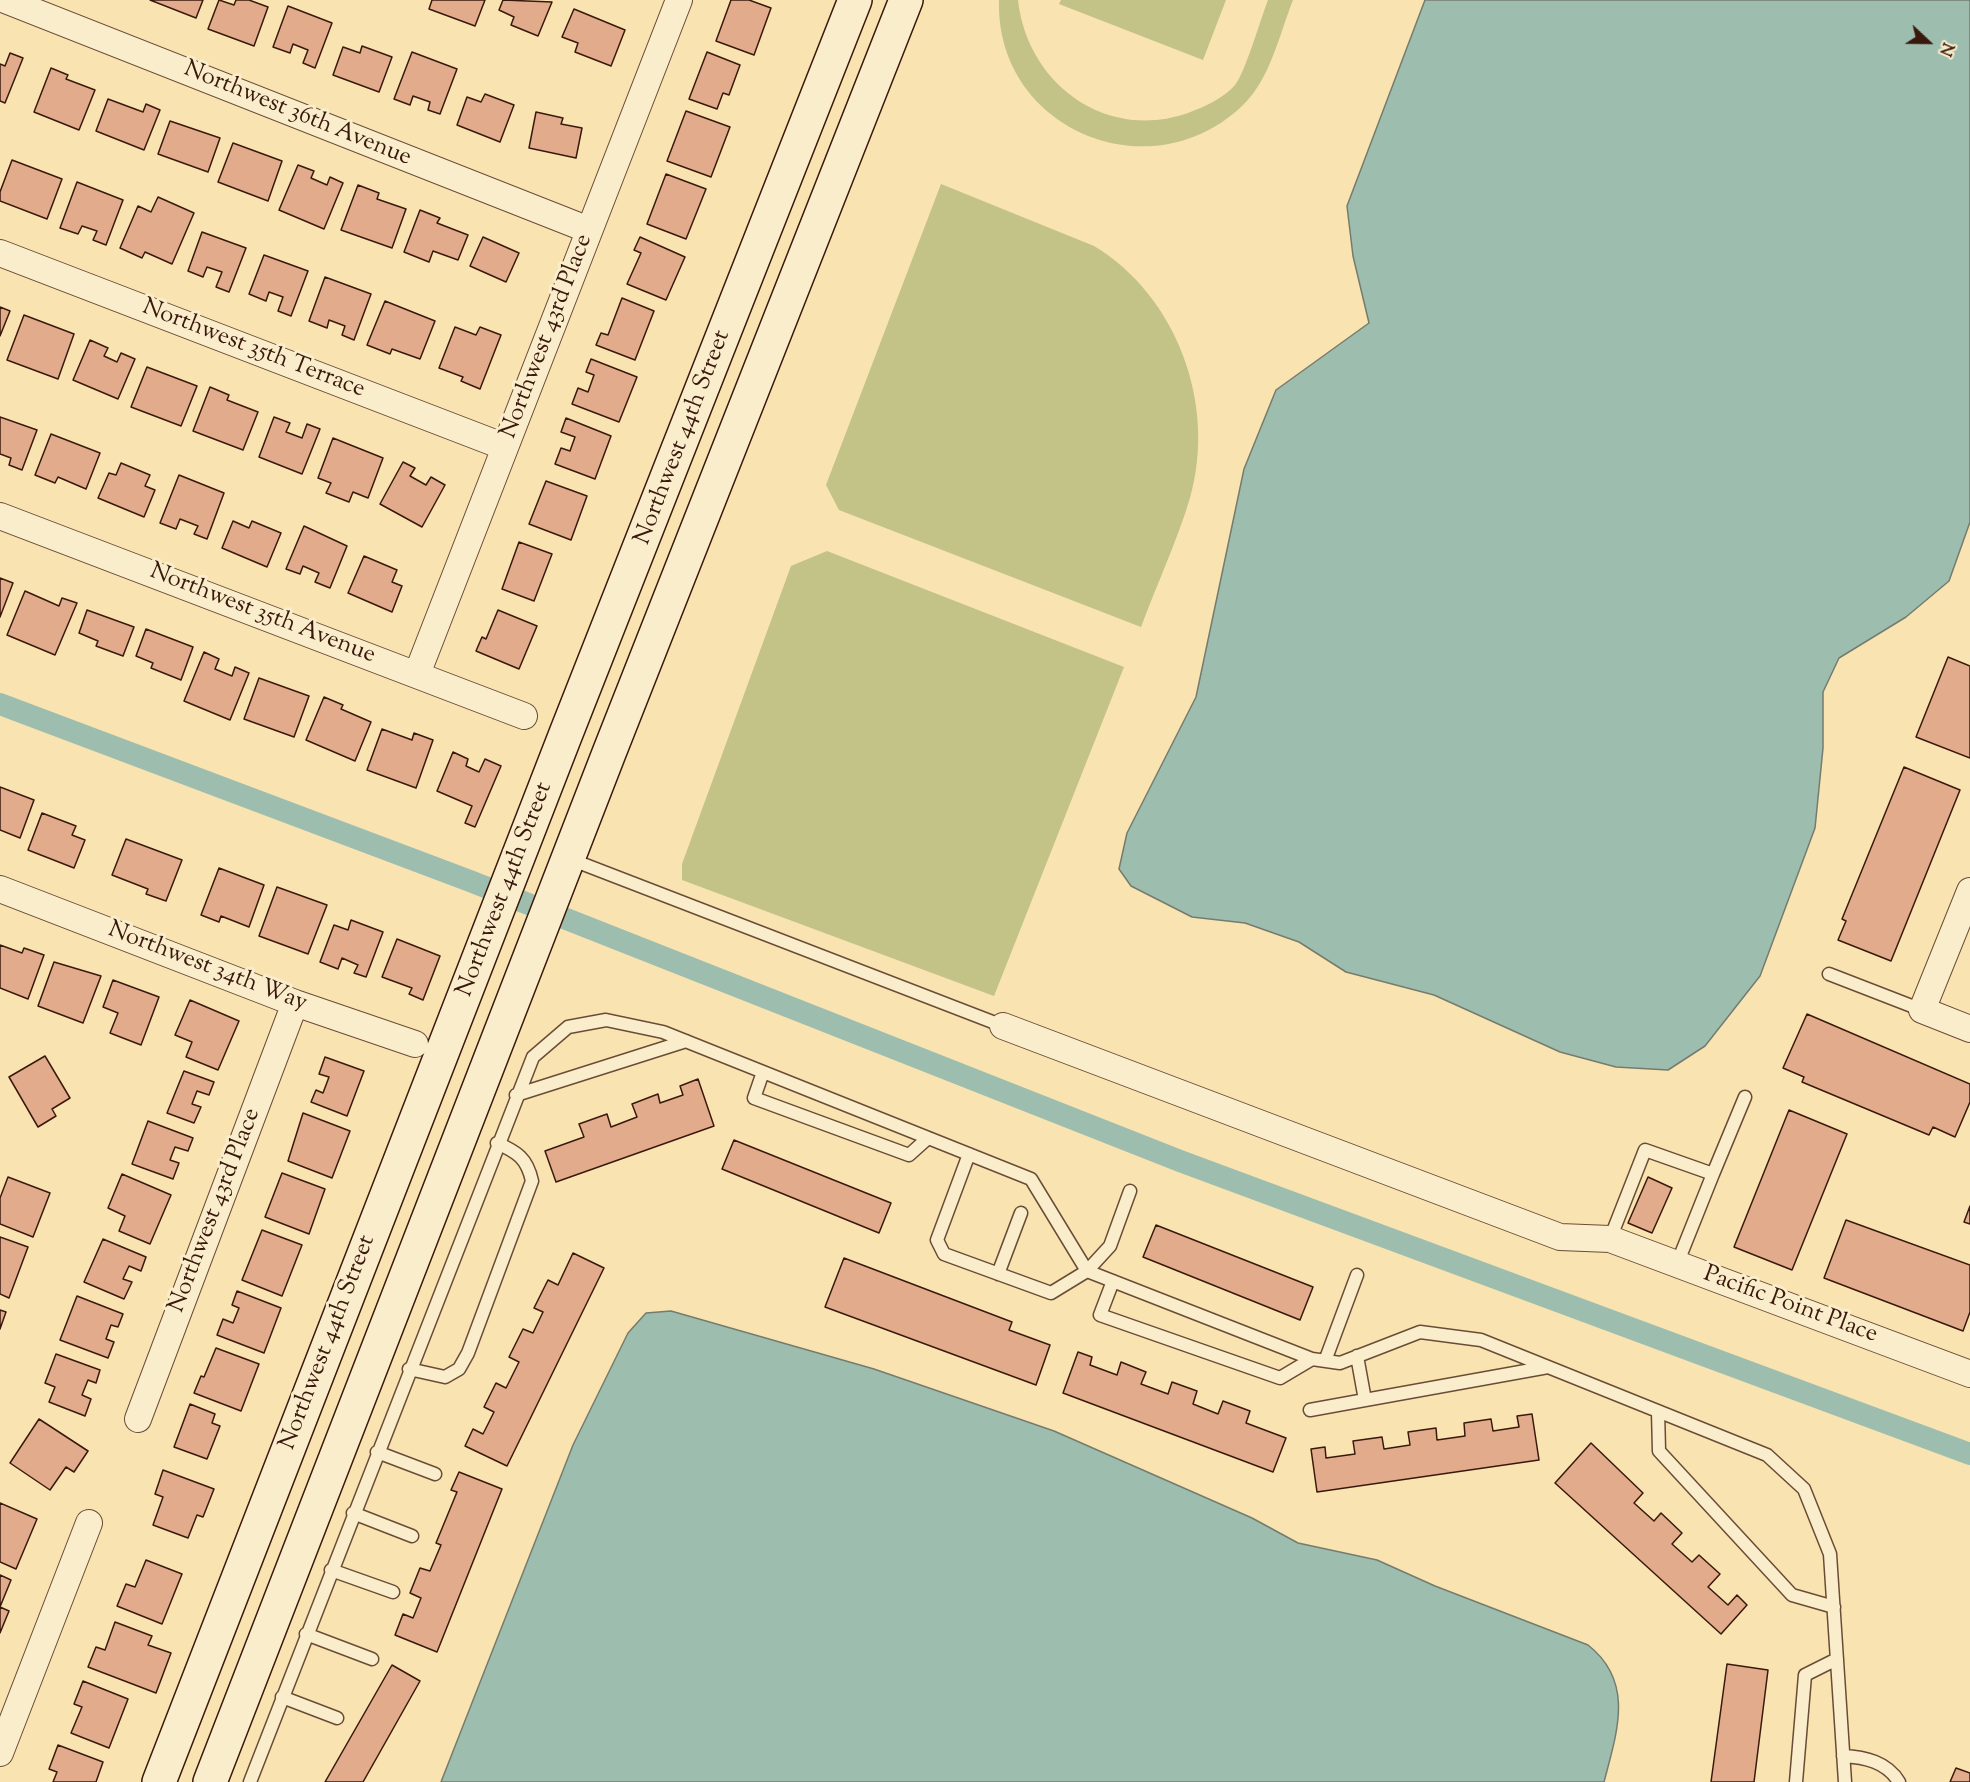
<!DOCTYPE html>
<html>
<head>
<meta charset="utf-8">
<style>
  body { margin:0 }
  #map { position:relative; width:1970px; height:1782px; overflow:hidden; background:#f8e3b1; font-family:"Sorts Mill Goudy",serif }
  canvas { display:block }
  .north { position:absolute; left:1898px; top:12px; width:60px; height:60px; -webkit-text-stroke:4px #faedcc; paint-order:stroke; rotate:112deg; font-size:16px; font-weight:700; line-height:24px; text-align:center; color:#3a190d }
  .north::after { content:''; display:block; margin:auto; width:21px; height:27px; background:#3a190d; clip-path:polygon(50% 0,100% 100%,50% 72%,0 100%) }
</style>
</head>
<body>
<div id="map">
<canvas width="1970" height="1782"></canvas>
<div class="north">N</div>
</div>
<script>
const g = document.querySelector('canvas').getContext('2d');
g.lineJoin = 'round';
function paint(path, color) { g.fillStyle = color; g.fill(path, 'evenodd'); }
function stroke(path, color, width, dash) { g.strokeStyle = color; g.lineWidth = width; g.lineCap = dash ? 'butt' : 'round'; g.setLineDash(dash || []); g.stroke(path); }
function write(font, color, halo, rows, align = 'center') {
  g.font = font + ' "Sorts Mill Goudy",serif'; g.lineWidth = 6; g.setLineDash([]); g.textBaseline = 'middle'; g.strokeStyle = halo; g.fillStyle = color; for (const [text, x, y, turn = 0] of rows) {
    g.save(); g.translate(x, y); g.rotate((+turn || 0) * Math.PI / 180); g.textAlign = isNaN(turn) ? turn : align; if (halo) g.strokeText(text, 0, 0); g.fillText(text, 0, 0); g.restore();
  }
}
const green = new Path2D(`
  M999 0H1018C1027 83 1105 142 1188 113 1204 107 1224 98 1235 85 1245 73 1261 18 1268 0H1293C1280 33 1270 78 1245 103 1154 195 995 131 999 0Z
  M1061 0H1226L1203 60 1059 4Z
  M941 184 1094 246C1177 296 1217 405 1190 498 1177 541 1157 584 1141 627L839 510 826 485Z
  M827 551 1124 667 994 996 682 880V864L791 566Z`);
const water = new Path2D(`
  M1425 0H1970V522L1949 581 1906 617 1839 658 1823 692V748L1815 828 1760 976 1705 1046 1668 1070 1616 1067 1560 1052 1434 995 1346 972 1299 942 1245 923 1192 917 1131 886 1119 869 1127 833 1196 697 1244 469 1276 390 1369 323 1353 256 1347 206Z
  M671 1311 874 1369 1054 1431 1252 1518 1298 1543 1377 1560 1435 1586 1588 1645C1635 1682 1617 1732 1604 1782H441L573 1445 628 1333 646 1313Z`);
const canal = new Path2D(`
  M0 704 470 881 1180 1161 1970 1454`);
const building = new Path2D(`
  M150 0H203L196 18Z
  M219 0 234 5 236 0H249L268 7 254 46 208 29Z
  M432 0H485L475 26 429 9Z
  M503 0 552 2 538 36 511 25 514 17 499 10Z
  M731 0H749L771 8 754 55 716 41Z
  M288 6 332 23 315 68 303 63 308 50 293 44 290 53 273 47Z
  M574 9 625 30 611 66 575 52 578 43 562 37Z
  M362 46 392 57 379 92 333 75 343 47 360 53Z
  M412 52 457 69 440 114 428 110 430 102 413 96 410 105 394 99Z
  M707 52 740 65 729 95 723 93 717 109 689 99Z
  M10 53 23 58 5 103 0 101V64L5 66Z
  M51 68 68 75 66 79 95 90 79 130 34 112Z
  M485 94 514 105 500 142 457 125 467 97 481 102Z
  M108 99 143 112 146 104 160 110 144 150 96 131Z
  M686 111 730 127 711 177 667 161Z
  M536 112 563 118 561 124 582 128 576 158 529 148Z
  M170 121 220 138 208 172 158 154Z
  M233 143 282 161 268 201 218 182Z
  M12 160 62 179 47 219 0 201V192Z
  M298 165 314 171 311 178 327 185 330 177 343 183 324 229 279 210Z
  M666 174 706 189 686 239 647 224Z
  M77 182 123 200 106 245 93 240 97 231 82 226 78 234 60 228Z
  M358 185 379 193 377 199 406 209 392 248 341 230Z
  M158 197 194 213 172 264 145 252 142 258 120 248 138 206 151 212Z
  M420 210 440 218 437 223 468 235 458 260 433 251 429 262 404 252Z
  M202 232 246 248 229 292 216 287 222 272 207 267 203 277 188 271Z
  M483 237 519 253 506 282 470 266Z
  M640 237 685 257 666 300 627 284 641 253 634 250Z
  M264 255 308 271 291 316 278 311 283 297 269 292 266 301 249 294Z
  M325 277 371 294 354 340 342 335 345 326 329 320 327 328 309 321Z
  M622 298 654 311 635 360 596 345 601 333 608 335Z
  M385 301 435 321 420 359 392 349 390 354 367 345Z
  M0 307 10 311 0 336Z
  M24 315 74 334 58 379 7 360Z
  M455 327 476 335 480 327 501 335 480 389 461 381 463 377 439 368Z
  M90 340 108 348 104 356 117 362 121 353 135 359 118 399 73 380Z
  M591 359 637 377 619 422 572 404 578 388 588 392 594 375 586 372Z
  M147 367 197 386 181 426 131 407Z
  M210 387 229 395 227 400 258 412 243 450 193 431Z
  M0 417 37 430 22 470 9 465 11 458 0 454Z
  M274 417 290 423 286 432 302 438 307 424 320 429 302 474 259 457Z
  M566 418 611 436 595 479 555 464 561 448 570 451 575 437 561 432Z
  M51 434 100 453 86 489 58 477 55 483 35 475Z
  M333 438 383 458 368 498 353 492 349 502 326 493 331 483 318 478Z
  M403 462 415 468 410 476 426 485 431 477 445 485 422 527 380 504Z
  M121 463 150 475 145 486 155 490 144 517 98 498 109 473 116 475Z
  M179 475 224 493 207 539 194 534 198 526 180 519 176 529 160 523Z
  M546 481 587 496 571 540 529 524Z
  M233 521 249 528 252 521 281 533 267 567 222 548Z
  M304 526 347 546 330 588 315 582 319 573 303 566 300 574 286 569Z
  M519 542 552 554 534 601 502 589Z
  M364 556 397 570 392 582 402 586 392 612 348 593Z
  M0 578 13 583 0 617Z
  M25 591 59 606 62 598 77 603 55 655 7 635Z
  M87 610 134 627 123 656 96 646 98 641 79 633Z
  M498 610 537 626 519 669 476 651 482 637 486 639Z
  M146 629 193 647 181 680 151 668 153 663 136 656Z
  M204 652 219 659 215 669 232 676 235 667 249 673 230 720 184 701Z
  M1948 657 1970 666V758L1916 737Z
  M259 678 309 696 294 737 244 719Z
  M324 697 343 705 341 709 371 722 355 761 306 740Z
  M382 729 412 740 414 733 433 740 416 788 367 770Z
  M453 752 468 759 466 766 479 772 485 759 501 766 475 827 465 823 472 806 437 791Z
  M1904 767 1960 790 1891 961 1838 940 1846 921 1842 919Z
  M0 787 34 800 20 838 0 830Z
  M42 813 76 826 72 835 85 840 74 868 28 850Z
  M126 839 182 860 166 901 146 894 148 889 112 875Z
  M219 868 264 885 249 927 221 916 219 922 201 915Z
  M277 887 327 905 308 954 259 936Z
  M351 920 383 932 366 977 354 973 358 965 342 958 338 969 320 962 334 925 348 930Z
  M397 939 440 956 423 1000 409 994 412 988 382 977Z
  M0 945 22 953 24 948 44 955 28 999 0 988Z
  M54 962 101 976 83 1023 38 1006Z
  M113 980 159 997 141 1045 110 1033 118 1013 103 1007Z
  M190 1000 239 1021 218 1070 186 1057 192 1042 175 1035Z
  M1807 1014 1970 1084V1102L1955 1137 1933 1127 1929 1135 1802 1082 1804 1077 1783 1068Z
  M45 1056 70 1098 52 1109 56 1116 38 1127 9 1077Z
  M325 1057 364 1071 347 1116 311 1102 316 1090 323 1093 329 1077 319 1074Z
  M184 1071 214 1082 209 1095 197 1091 192 1104 201 1107 194 1123 167 1113Z
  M698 1079 714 1126 556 1182 545 1151 584 1137 579 1124 607 1114 611 1127 637 1117 632 1104 658 1094 660 1103 683 1095 680 1086Z
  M1789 1110 1847 1134 1792 1270 1734 1247Z
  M303 1113 350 1131 332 1178 288 1161Z
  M148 1121 193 1138 188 1151 175 1147 170 1160 179 1163 173 1179 132 1164Z
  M734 1140 891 1203 879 1233 722 1169Z
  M282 1173 325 1189 309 1234 265 1217Z
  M122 1174 171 1195 150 1244 119 1231 125 1216 108 1208Z
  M8 1177 50 1193 33 1237 0 1224V1198Z
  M1648 1177 1672 1188 1652 1233 1628 1223Z
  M1970 1206V1224L1964 1222Z
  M1846 1220 1970 1265V1312L1963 1331 1824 1278Z
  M1156 1225 1313 1287 1300 1320 1143 1257Z
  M262 1230 302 1245 282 1296 242 1280Z
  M0 1237 28 1247 9 1298 0 1294Z
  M103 1239 146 1257 141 1271 129 1266 123 1279 132 1282 124 1299 84 1282Z
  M573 1253 604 1268 507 1466 465 1446 473 1429 483 1434 494 1412 484 1407 496 1383 506 1388 519 1362 509 1357 523 1329 533 1333 543 1312 534 1308 548 1280 558 1285Z
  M844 1258 1012 1322 1009 1330 1050 1345 1036 1385 825 1307Z
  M237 1291 281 1308 264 1353 217 1335 223 1319 233 1323 239 1308 232 1305Z
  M77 1296 123 1314 118 1327 111 1325 106 1339 114 1342 108 1358 60 1340Z
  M0 1310 6 1312 0 1329Z
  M216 1348 259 1364 241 1411 194 1393 201 1376 204 1377Z
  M1078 1352 1092 1357 1090 1365 1117 1375 1121 1362 1146 1372 1141 1384 1168 1394 1172 1382 1197 1391 1193 1404 1218 1414 1223 1401 1250 1411 1246 1423 1286 1438 1273 1472 1063 1393Z
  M56 1354 100 1370 96 1383 88 1380 82 1395 91 1399 85 1416 49 1402 55 1387 45 1383Z
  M190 1404 215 1414 212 1423 220 1426 207 1459 174 1447Z
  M1532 1414 1539 1460 1317 1492 1311 1449 1325 1447 1326 1458 1355 1454 1353 1441 1382 1437 1384 1449 1410 1445 1408 1432 1436 1428 1437 1440 1465 1436 1464 1423 1491 1419 1493 1431 1519 1427 1517 1416Z
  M39 1419 88 1451 74 1472 66 1467 50 1490 10 1463Z
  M1591 1443 1643 1493 1634 1503 1654 1521 1661 1513 1682 1533 1672 1544 1692 1562 1699 1555 1720 1574 1708 1587 1728 1605 1737 1595 1747 1605 1721 1634 1555 1483Z
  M163 1470 214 1489 203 1517 197 1515 188 1538 153 1525 163 1497 155 1494Z
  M459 1472 502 1489 437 1652 395 1635 403 1614 413 1618 421 1598 410 1593 420 1568 430 1571 441 1545 436 1543 457 1492 451 1490Z
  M0 1503 37 1519 16 1569 0 1562Z
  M146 1560 182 1574 162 1624 117 1606 126 1584 135 1587Z
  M0 1575 11 1580 0 1607Z
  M0 1607 9 1611 0 1633Z
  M115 1622 152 1636 148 1645 171 1653 156 1693 88 1667 96 1647 105 1650Z
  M1727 1664 1768 1670 1754 1782H1711Z
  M392 1665 420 1681 363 1782H325Z
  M83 1681 128 1699 109 1748 71 1733 82 1707 74 1704Z
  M58 1745 103 1762 96 1782H53L57 1772 49 1769Z
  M1956 1768 1970 1773V1782H1950Z`);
const lane = new Path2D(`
  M570 859 1003 1026
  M1829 974 1922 1010
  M763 1072 754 1098 909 1155 928 1138
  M516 1095 686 1041
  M969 1154 937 1240 944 1254 1051 1293 1087 1271 1110 1246 1130 1191
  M1713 1174 1745 1097
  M1610 1239 1645 1150 1713 1174 1677 1264
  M998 1274 1021 1213
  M1113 1281 1100 1315 1280 1378 1312 1359
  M1357 1356 1365 1400 1548 1367
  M1325 1361 1357 1275
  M409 1369 445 1377 459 1369 468 1353 532 1181C527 1158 517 1152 497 1143
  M1310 1410 1365 1400
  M1658 1411 1659 1451 1792 1595 1834 1607
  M377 1452 435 1474
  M353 1513 412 1536
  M331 1570 393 1592
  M306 1634 372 1659
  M282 1697 337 1718
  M1843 1756C1865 1757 1887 1762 1899 1782
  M250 1782 533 1057 568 1027 606 1020 663 1032 1031 1179 1087 1271 1312 1359 1340 1363 1420 1332 1481 1340 1767 1455 1804 1489 1830 1554 1845 1782
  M1796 1782 1805 1675 1837 1659`);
const street = new Path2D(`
  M5 0 589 230
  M0 253 505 447
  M0 516 524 716
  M417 674 679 0
  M0 889 295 1003 415 1044
  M1970 891 1922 1010 1970 1029
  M1003 1026 1560 1237 1610 1239 1970 1374
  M138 1419 295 1003
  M0 1753 89 1523`);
const secondary = new Path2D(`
  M159 1782 565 736 855 0
  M210 1782 609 753 906 0`);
const streetNames = [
  ["Northwest 36th Avenue",297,115,22],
  ["Northwest 43rd Place",548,337,-69],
  ["Northwest 35th Terrace",253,350,21],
  ["Northwest 44th Street",684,438,-69],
  ["Northwest 35th Avenue",262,615,21],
  ["Northwest 44th Street",506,890,-69],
  ["Northwest 34th Way",207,968,21],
  ["Northwest 43rd Place",216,1211,-69],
  ["Pacific Point Place",1790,1306,20],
  ["Northwest 44th Street",329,1343,-69]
];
paint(green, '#c3c287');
paint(water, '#9dbeaf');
stroke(water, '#757c6e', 1.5);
stroke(canal, '#9dbeaf', 22);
paint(building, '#e2ac8c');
stroke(building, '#3a190d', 1.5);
stroke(lane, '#6a4c36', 15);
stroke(street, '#6a4c36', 28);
stroke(secondary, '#3a190d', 36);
stroke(lane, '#faedcc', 12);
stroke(street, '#faedcc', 26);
stroke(secondary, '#faedcc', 33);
write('24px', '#3a190d', '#faedcc', streetNames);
</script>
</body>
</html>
